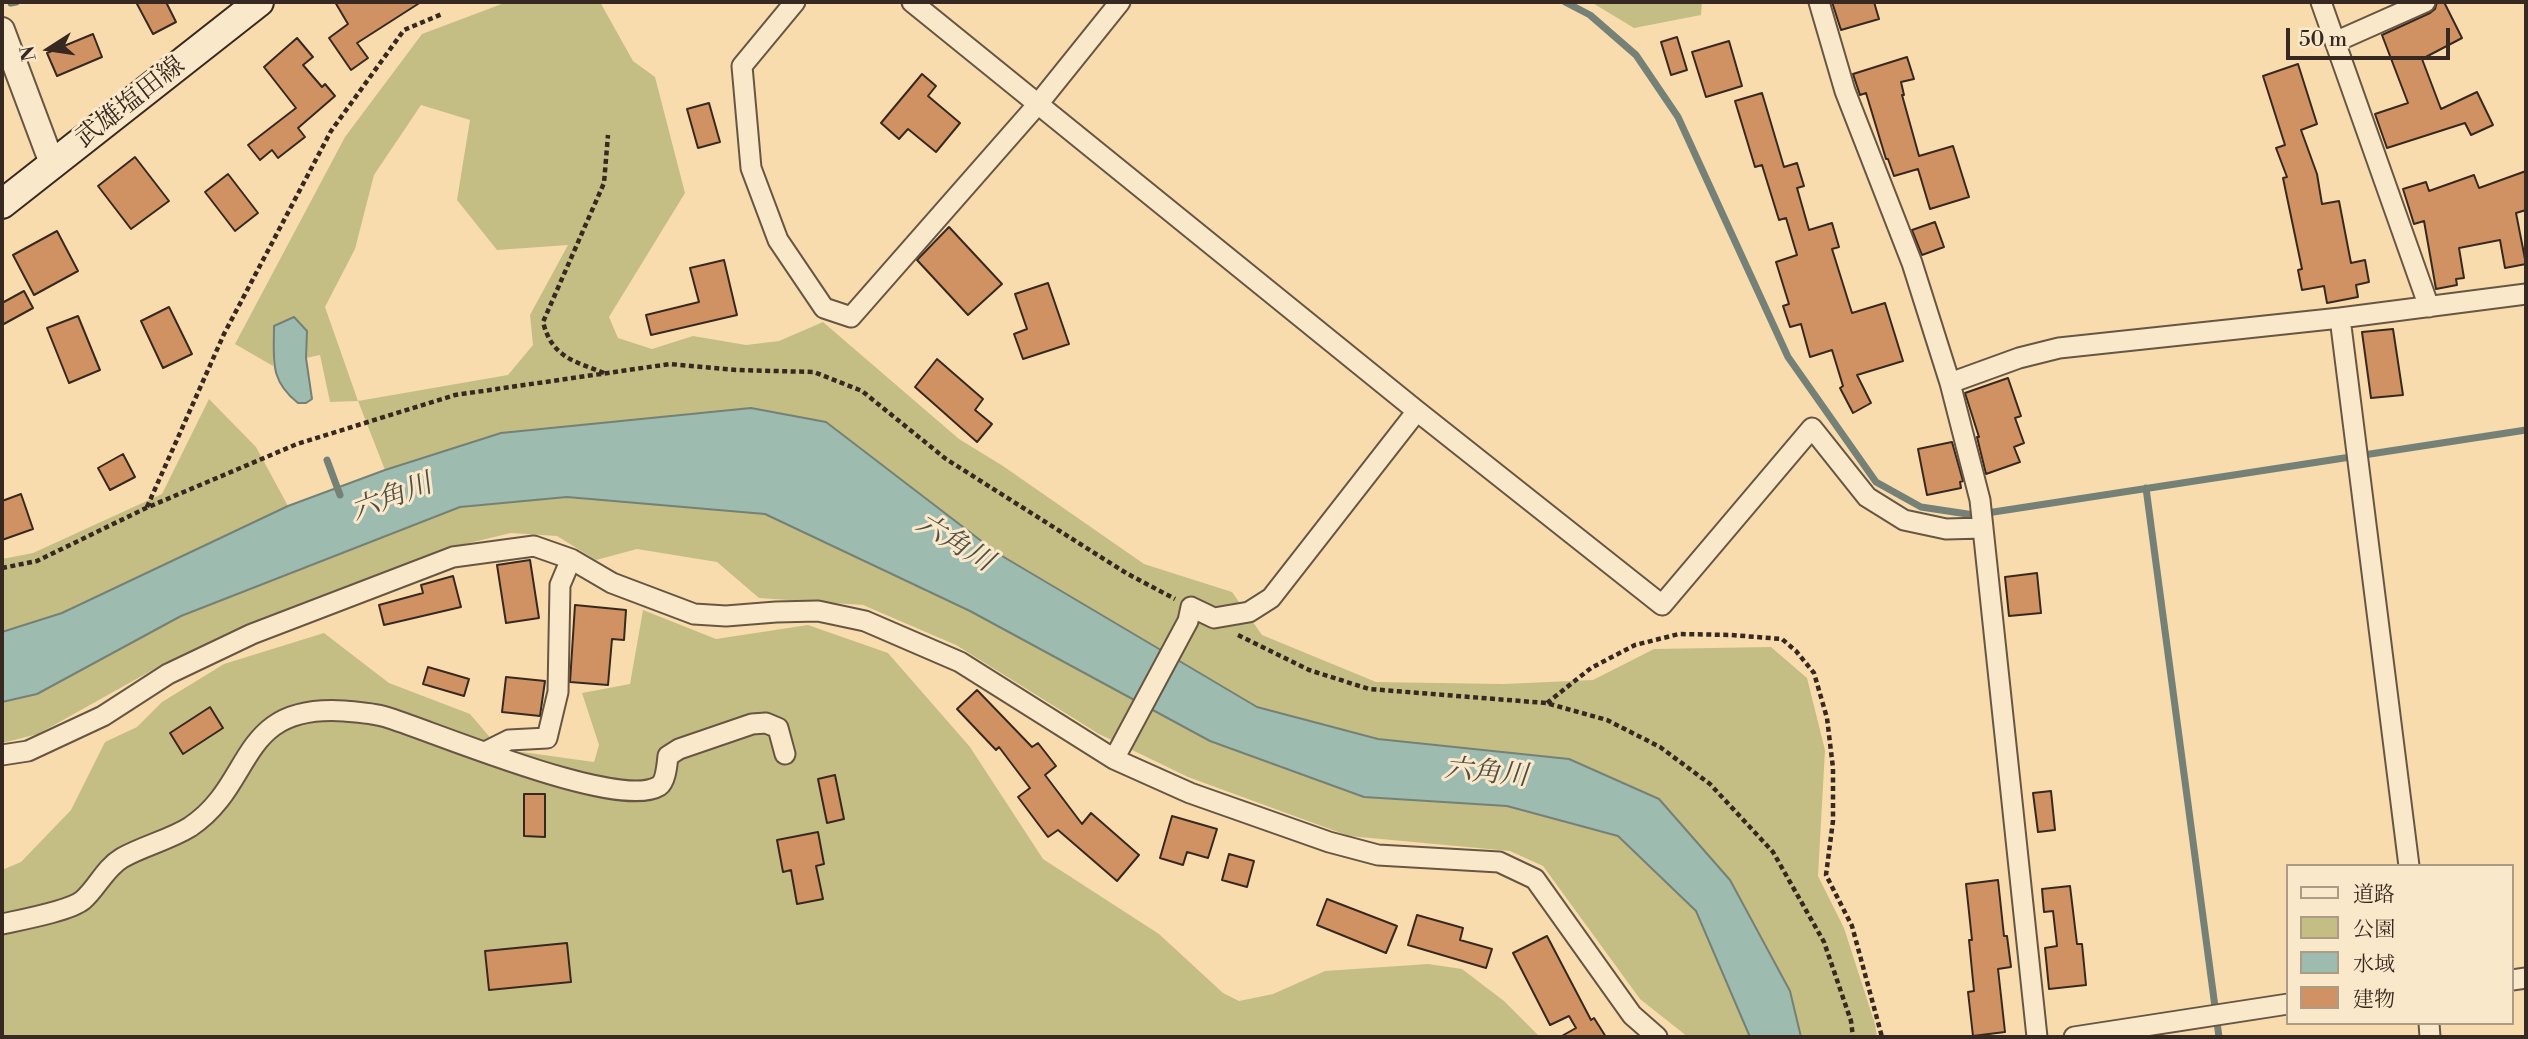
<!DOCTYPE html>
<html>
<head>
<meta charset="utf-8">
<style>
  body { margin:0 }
  #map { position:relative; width:2528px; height:1039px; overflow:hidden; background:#f8dcae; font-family:"Libre Bodoni","Noto Serif JP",serif }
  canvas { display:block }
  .frame { position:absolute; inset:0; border:4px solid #372921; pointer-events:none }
  .legend { position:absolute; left:2286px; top:864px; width:228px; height:161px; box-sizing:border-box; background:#fae8ca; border:2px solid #ac9c86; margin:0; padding:9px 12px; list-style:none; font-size:21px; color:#372921 }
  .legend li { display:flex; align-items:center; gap:14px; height:35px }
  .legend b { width:35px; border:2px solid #ac9c86 }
  .north { position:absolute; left:14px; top:14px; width:70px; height:70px; -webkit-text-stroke:5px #fae8ca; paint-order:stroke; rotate:258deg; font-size:19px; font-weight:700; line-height:28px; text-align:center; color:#372921 }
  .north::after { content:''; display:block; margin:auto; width:24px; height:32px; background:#372921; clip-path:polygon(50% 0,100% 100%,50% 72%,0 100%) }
  .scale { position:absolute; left:2286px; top:28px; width:164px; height:32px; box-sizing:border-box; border:4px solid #372921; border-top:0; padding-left:9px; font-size:21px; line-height:24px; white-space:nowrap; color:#372921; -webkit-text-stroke:5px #fae8ca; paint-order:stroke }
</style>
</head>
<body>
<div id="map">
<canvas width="2528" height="1039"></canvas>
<div class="frame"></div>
<ul class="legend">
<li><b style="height:9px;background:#fae8ca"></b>道路</li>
<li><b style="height:19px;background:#c4be85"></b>公園</li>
<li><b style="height:19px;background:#9ebbaf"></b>水域</li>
<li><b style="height:19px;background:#d09263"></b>建物</li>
</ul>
<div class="north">N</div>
<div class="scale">50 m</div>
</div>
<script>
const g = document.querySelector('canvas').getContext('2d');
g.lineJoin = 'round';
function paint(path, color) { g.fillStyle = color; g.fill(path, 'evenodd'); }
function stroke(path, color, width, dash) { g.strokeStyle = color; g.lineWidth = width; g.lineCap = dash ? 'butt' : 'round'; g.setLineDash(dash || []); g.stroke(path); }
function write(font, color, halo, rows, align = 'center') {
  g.font = font + ' "Libre Bodoni","Noto Serif JP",serif'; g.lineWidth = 6; g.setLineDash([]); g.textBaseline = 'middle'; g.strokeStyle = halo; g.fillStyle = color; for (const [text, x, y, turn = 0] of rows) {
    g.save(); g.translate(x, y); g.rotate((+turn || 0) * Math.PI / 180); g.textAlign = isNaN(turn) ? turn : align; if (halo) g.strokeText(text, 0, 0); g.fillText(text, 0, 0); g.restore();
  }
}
const green = new Path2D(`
  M507 2H600L633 61 655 77 685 193 609 317 618 338 652 349 693 336 746 345 779 341 823 322 959 439 1003 466 1144 564 1232 592 1262 635 1376 682 1504 684 1593 680 1654 649 1771 647 1807 678 1825 750 1818 876 1844 928 1875 1024 1877 1037H1801L1790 991 1569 759 1378 739 1257 707 997 553 826 422 751 408 502 433 385 470 358 401 330 402 320 355 306 358 307 331 274 326 273 366 235 344 345 137 422 34ZM421 105 470 120 457 200 497 250 568 245 530 315 533 345 508 375 358 401 325 307 355 249 374 175Z
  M1591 2H1702L1701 15 1634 28Z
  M209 399 256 447 288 506 62 613 2 632V559L33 553 162 494Z
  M567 497 765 514 1364 797 1507 806 1618 836 1696 911 1750 1037H1688L1640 999 1543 866 1510 851 1349 836 1188 777 1099 734 956 645 863 605 759 598 717 562 637 549 596 560 557 536 511 533 448 548 165 663 38 734 2 743V702L37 694 181 616 460 507Z
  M643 610 716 639 808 625 888 653 970 747 1043 859 1159 934 1223 993 1239 1001 1273 994 1325 971 1428 964 1462 969 1504 1001 1540 1037H2V870L21 862 71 810 105 742 137 727 162 702 224 664 324 633 389 683 470 714 500 749 594 762 599 745 582 693 630 684Z`);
const water = new Path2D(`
  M294 317 307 331 306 358 312 399 306 403H298C269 380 274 360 274 326Z
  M751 408 826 422 997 553 1257 707 1378 739 1569 759 1659 799 1730 880 1790 991 1801 1037H1750L1696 911 1618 836 1507 806 1364 797 1210 741 970 611 765 514 567 497 460 507 181 616 37 694 2 702V632L62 613 288 506 385 470 501 433Z`);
const stream = new Path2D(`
  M1565 2 1590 15 1636 55 1678 117 1788 357 1876 482 1921 507 1974 515 2526 430
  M11 3 16 2
  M327 460 340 495
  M2146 488 2219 1037`);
const building = new Path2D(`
  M136 2H166L176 22 153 34Z
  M335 2H421L357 43 368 58 351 70 329 38 348 24Z
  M1832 2H1874L1879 19 1841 30Z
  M2437 2H2444L2462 38 2422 59 2441 109 2477 92 2493 125 2471 135 2465 123 2387 148 2375 114 2408 103 2382 35 2430 13 2435 9Z
  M93 34 102 57 57 76 47 53Z
  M1677 37 1687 70 1671 75 1661 42Z
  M297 38 313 57 303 65 322 87 325 84 335 96 298 128 305 137 278 158 272 150 260 160 248 145 296 108 264 67Z
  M1729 41 1742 86 1706 97 1692 52Z
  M1907 57 1914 79 1901 82 1904 95H1902L1919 156 1953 146 1969 197 1930 209 1918 169 1894 176 1888 159H1886L1866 93 1860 95 1853 74Z
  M2298 64 2317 124 2301 130 2317 174 2322 204 2339 201 2351 263 2365 260 2369 282 2356 285 2358 297 2327 303 2324 286 2302 290 2298 270 2302 269 2283 178 2287 177 2276 148 2285 145 2263 76Z
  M922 74 936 86 928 96 960 123 936 152 908 129 899 139 881 123Z
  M1762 93 1784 167 1797 163 1804 186 1797 188 1809 230 1832 223 1839 247 1832 249 1852 313 1885 303 1903 361 1857 375 1871 403 1853 413 1840 388 1843 386 1832 350 1810 357 1801 324 1790 327 1783 306 1789 304 1776 262 1797 255 1786 218 1779 220 1762 165 1755 167 1735 101Z
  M709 103 720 142 698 148 687 109Z
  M135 157 169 201 131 229 98 186Z
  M2526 171V210L2516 213 2526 264 2505 268 2500 240 2459 248 2464 278 2456 279 2457 285 2436 289 2424 221 2414 224 2403 189 2426 182 2429 191 2474 175 2479 188Z
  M228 174 258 213 235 231 205 192Z
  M1935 222 1944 247 1922 255 1912 230Z
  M949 227 1002 284 968 315 917 260Z
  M57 231 78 271 34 295 13 255Z
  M724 260 737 315 651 335 646 315 699 302 690 268Z
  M1048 283 1069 344 1023 359 1014 334 1027 329 1015 294Z
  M24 291 33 308 2 325V303Z
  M169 307 192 354 163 368 141 321Z
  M78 316 100 370 69 383 47 328Z
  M2393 329 2403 395 2371 398 2362 332Z
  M937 359 983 399 975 410 992 424 977 442 915 387Z
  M2008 378 2021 416 2015 418 2024 443 2014 447 2020 462 1986 474 1977 437H1979L1965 393Z
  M1952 442 1963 481 1960 482 1961 488 1927 495 1918 449Z
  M123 454 135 477 110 490 98 468Z
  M21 494 33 529 2 540V501Z
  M530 560 539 618 506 623 497 565Z
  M2037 573 2041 613 2009 616 2005 577Z
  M453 576 461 607 384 625 379 605 423 593 421 585Z
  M575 605 626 610 624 640 612 639 608 685 570 682Z
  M428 667 469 679 464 696 423 684Z
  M506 677 545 681 540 716 502 712Z
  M977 690 1032 747 1038 743 1056 766 1045 775 1082 824 1091 813 1139 855 1117 881 1058 830 1048 837 1018 797 1030 788 999 747 996 750 957 709Z
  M210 707 223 728 183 754 170 733Z
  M835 775 844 819 827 823 818 779Z
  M2051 791 2055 830 2038 832 2033 793Z
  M524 794H545V837L524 836Z
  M1172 816 1217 829 1208 858 1187 852 1183 865 1160 858Z
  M818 832 824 864 816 866 823 899 797 904 791 870 783 872 777 840Z
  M1229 854 1254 861 1247 887 1222 880Z
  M1998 880 2004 936H2007L2011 967 1998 969 2005 1032 1973 1036 1968 992 1974 991 1969 940H1972L1966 884Z
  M2070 886 2077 944H2082L2086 985 2049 989 2045 948 2057 946 2053 911 2044 912 2042 889Z
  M1327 899 1397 926 1386 953 1317 925Z
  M1417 915 1463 928 1460 940 1492 949 1486 968 1408 945Z
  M1547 936 1591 1020 1594 1018 1606 1037H1560L1576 1028 1569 1016 1550 1025 1513 953Z
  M567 943 571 982 489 990 485 951Z`);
const path = new Path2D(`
  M604 373C573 361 552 357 543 322L604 183 608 135
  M147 507 224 334 331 131 404 30 442 14
  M2 568 37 561 146 508 297 444 455 395 670 364 736 370 814 372 862 391 946 459 1126 573 1175 599
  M1238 635 1309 670 1369 689 1546 703 1607 720 1660 747 1710 784 1773 852 1824 942 1851 1021 1853 1037
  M1547 703 1591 668 1635 645 1679 634 1731 635 1782 639 1796 651 1814 673 1827 718 1833 768V821L1826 875 1852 926 1882 1037`);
const minor = new Path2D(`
  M795 2 742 66 751 168 778 240 824 308 851 317 1038 104 1120 2
  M912 2 1417 411 1662 605 1812 428 1867 497 1904 520 1946 529 1983 528
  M1819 2 1845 91 1912 263 1950 383 1980 500 2037 1037
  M2321 2 2429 307
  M2335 42 2425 2
  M2340 318 2409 866
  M1950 383 2019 358 2059 348 2340 318 2526 294
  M487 751 509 740 547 738 558 692 560 585 571 559
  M2 755 28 751 103 716 168 674 252 634 453 557 534 546 571 559 612 583 694 614 726 616 776 612 818 611 865 621 960 662 1114 759 1190 793 1329 842 1378 855 1499 862 1535 879 1632 1015 1657 1037
  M1114 759 1188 621 1191 607 1214 618 1249 612 1271 598 1417 411
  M2 924C20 920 70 911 83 900 97 888 105 868 122 858 143 846 169 840 190 827 256 783 236 704 344 711 357 712 373 713 386 717 435 732 619 811 659 786 666 781 667 764 668 756L679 749 752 724 766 723 778 728 785 754
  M2512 980 2526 978
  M2429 1023 2430 1037
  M2074 1037 2288 1004`);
const tertiary = new Path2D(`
  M2 30 53 166`);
const secondary = new Path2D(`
  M2 204 259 2`);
const streetNames = [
  ["武雄塩田線",131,103,-38]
];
const waterNames = [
  ["六角川",392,499,-21],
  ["六角川",954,544,31],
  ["六角川",1486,774,5]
];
paint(green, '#c4be85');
paint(water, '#9ebbaf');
stroke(water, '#758176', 2);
stroke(stream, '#758176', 7);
paint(building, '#d09263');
stroke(building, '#372921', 2);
stroke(minor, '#675644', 23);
stroke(tertiary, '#675644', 28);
stroke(secondary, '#372921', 32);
stroke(path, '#372921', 4.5, [5, 3.5]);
stroke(minor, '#fae8ca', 19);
stroke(tertiary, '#fae8ca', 24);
stroke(secondary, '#fae8ca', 28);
write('26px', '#372921', '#fae8ca', streetNames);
write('italic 28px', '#514e44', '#fae8ca', waterNames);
</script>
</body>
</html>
